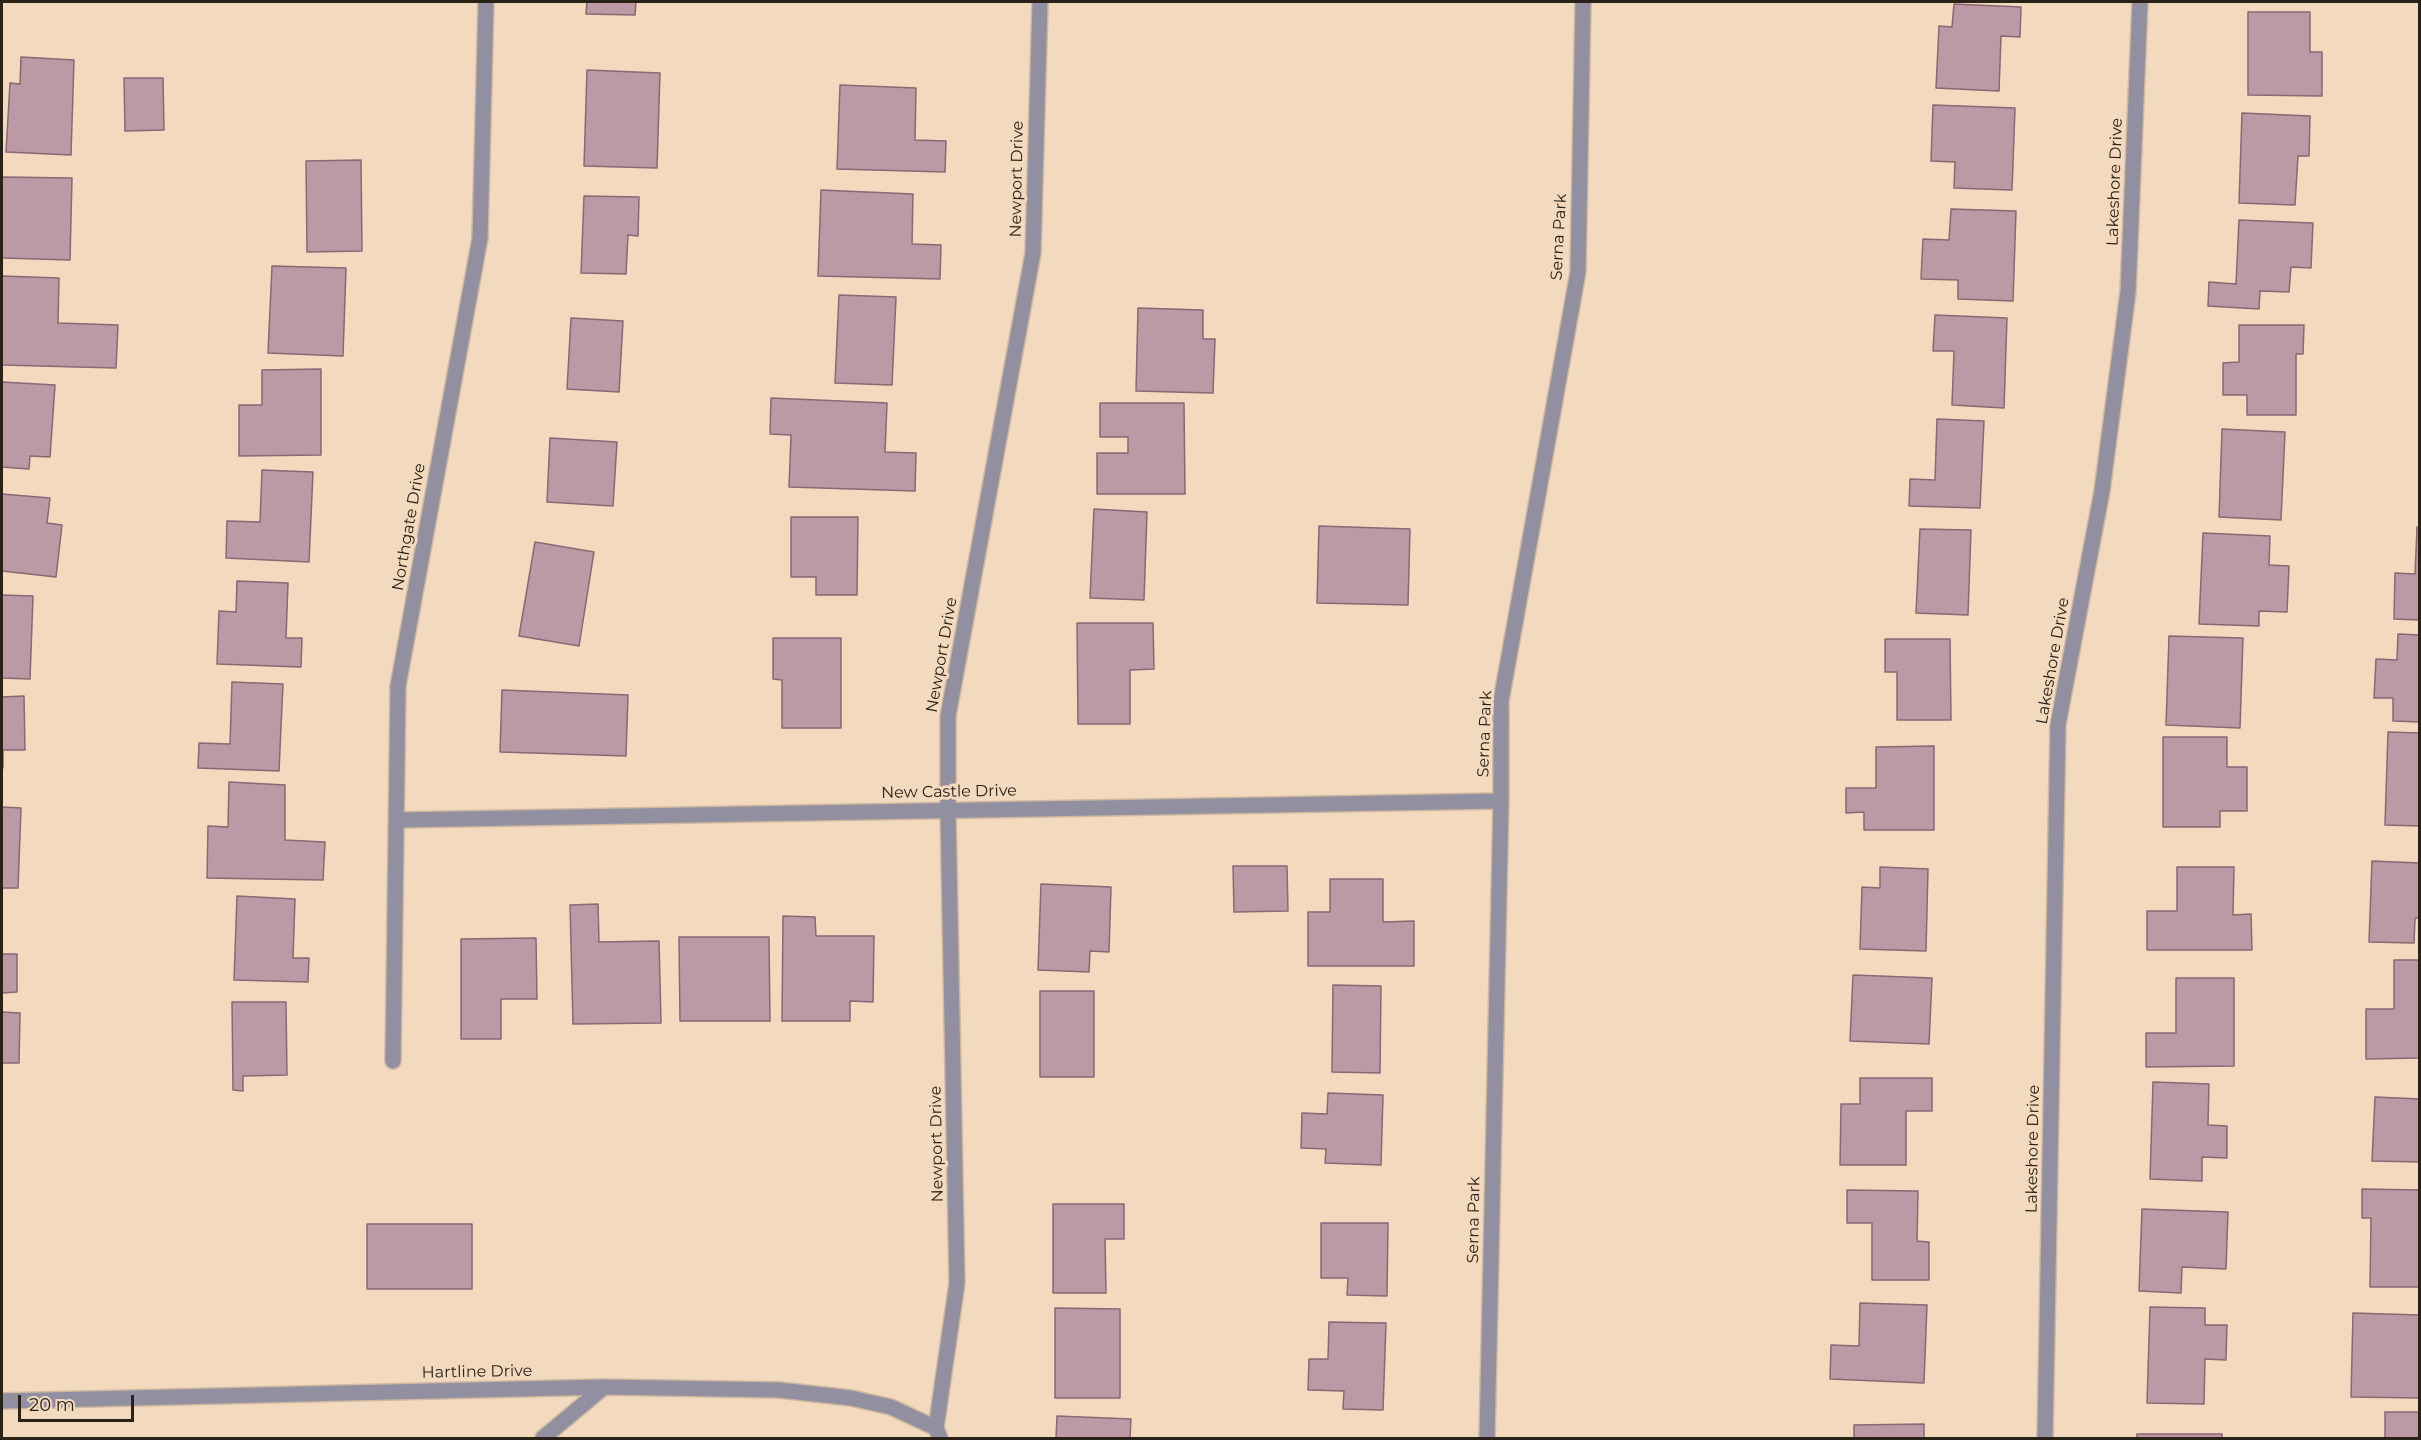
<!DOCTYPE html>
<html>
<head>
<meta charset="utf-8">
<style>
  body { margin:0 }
  #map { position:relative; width:2421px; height:1440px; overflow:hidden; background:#f3dabe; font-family:Montserrat,sans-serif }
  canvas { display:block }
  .frame { position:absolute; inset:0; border:3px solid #2a2117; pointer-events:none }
  .scale { position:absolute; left:18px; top:1395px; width:116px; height:27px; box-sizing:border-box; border:3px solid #2a2117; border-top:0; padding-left:8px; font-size:18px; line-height:21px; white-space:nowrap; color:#2a2117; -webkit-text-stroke:4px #f3dabe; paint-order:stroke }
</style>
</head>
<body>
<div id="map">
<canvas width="2421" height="1440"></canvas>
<div class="frame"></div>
<div class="scale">20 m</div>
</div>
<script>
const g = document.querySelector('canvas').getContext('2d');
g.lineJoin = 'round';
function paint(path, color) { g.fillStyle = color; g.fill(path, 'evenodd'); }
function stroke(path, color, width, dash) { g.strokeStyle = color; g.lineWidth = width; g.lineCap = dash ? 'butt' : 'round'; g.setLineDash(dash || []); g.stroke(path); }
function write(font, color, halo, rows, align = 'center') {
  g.font = font + ' Montserrat,sans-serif'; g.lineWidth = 6; g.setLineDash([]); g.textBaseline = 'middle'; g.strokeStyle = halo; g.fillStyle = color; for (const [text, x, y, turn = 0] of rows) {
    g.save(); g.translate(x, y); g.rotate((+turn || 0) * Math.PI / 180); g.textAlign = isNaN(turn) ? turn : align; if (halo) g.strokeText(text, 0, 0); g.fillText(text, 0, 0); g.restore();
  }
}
const building = new Path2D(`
  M587 2H636L635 15 586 14Z
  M1954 4 2021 7 2020 37 2001 36 1999 91 1936 88 1939 26 1952 27Z
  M2248 12H2310V52H2322V96L2248 95Z
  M21 57 74 60 71 155 6 152 10 83 20 84Z
  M587 70 660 73 657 168 584 166Z
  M124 78H163L164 130 125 131Z
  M840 85 916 88 915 140 946 141 945 172 837 169Z
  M1933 105 2015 108 2012 190 1954 188 1955 162 1931 161Z
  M2242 113 2310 116 2309 156H2298L2295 205 2239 203Z
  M361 160 362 251 307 252 306 161Z
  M2 177 72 178 70 260 2 258Z
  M821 190 913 194 912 244 941 245 940 279 818 276Z
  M584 196 639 197 638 236 628 235 626 274 581 273Z
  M1951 209 2016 211 2013 301 1958 299V280L1921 279 1923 239 1949 240Z
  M2239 220 2313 223 2311 268 2291 267 2289 292 2260 291 2259 309 2208 306 2209 282 2236 284Z
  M272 266 346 268 343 356 268 353Z
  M2 276 59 278 58 323 118 325 116 368 2 365Z
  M839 295 896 297 892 385 835 383Z
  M1138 308 1203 310V339H1215L1213 393 1136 391Z
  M1935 315 2007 318 2004 408 1952 405 1954 351H1933Z
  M571 318 623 321 619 392 567 389Z
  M2239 325H2304L2303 354H2296V415H2247V395H2223V363L2239 362Z
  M321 369V455L239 456V405H262V370Z
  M2 382 55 385 50 457 30 456 29 469 2 467Z
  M771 398 887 403 885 452 916 453 915 491 789 487 791 435 770 434Z
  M1100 403H1184L1185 494H1097V453H1128V437H1100Z
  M1937 419 1984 421 1980 508 1909 506 1910 479 1935 480Z
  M2222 429 2285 432 2281 520 2219 517Z
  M550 438 617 442 613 506 547 502Z
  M262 470 313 472 309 562 226 558 227 521 260 522Z
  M2 494 50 498 47 523 62 525 56 577 2 571Z
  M1094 509 1147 512 1144 600 1090 598Z
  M791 517H858L857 595H816V577H791Z
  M1319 526 1410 529 1408 605 1317 603Z
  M2417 527H2420V620L2394 619 2395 573 2415 574Z
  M1920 529 1971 530 1968 615 1916 613Z
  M2203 533 2270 536 2269 565 2289 566 2287 612 2259 611V626L2199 624Z
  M535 542 594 552 579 646 519 636Z
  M237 581 288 583 286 638H302L301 667 217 664 219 611 236 612Z
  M2 595 33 596 30 679 2 678Z
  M1077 623H1153L1154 669 1130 670V724H1078Z
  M2398 634 2420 635V722L2393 721V698H2374L2376 659 2397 660Z
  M2169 636 2243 638 2240 728 2166 725Z
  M773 638H841V728H782V680L773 679Z
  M1885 639H1950L1951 720H1897V672H1885Z
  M232 682 283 684 279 771 198 768 199 743 230 744Z
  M502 690 628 695 626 756 500 752Z
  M24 696 25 750H3V768H2V697Z
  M2388 732 2420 733V826L2385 825Z
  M2163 737H2227V767H2247V811H2220V827H2163Z
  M1934 746V830H1864V812L1846 813V788H1876V747Z
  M229 782 285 785V840L325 842 323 880 207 878 208 826 228 827Z
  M2 807 21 808 18 888H2Z
  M2372 861 2420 863V918H2415L2414 943 2369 942Z
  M1233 866H1287L1288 911 1234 912Z
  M1880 867 1928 869 1926 951 1860 949 1862 887 1880 888Z
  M2177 867H2234L2233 915 2251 914 2252 950H2147V911H2177Z
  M1330 879H1383V922L1414 921V966H1308V912H1330Z
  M1041 884 1111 887 1109 952 1090 951 1089 972 1038 970Z
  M237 896 295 899 293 958H309L308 982 234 980Z
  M598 904 599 942 659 941 661 1023 573 1024 570 905Z
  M783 916 815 917 816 936H874L873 1002 850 1001V1021H782Z
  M679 937H769L770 1021H680Z
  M536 938 537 999H501V1039H461V939Z
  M2 954H17V992L2 993Z
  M2394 960H2420V1058L2366 1059V1009H2394Z
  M1853 975 1932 978 1929 1044 1850 1041Z
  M2176 978H2234V1066L2146 1067V1033H2176Z
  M1333 985 1381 986 1380 1073 1332 1072Z
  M1040 991H1094V1077H1040Z
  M232 1002H286L287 1075 243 1076V1091L233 1090Z
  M2 1012 20 1013 19 1063H2Z
  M1860 1078H1932V1111H1906V1165H1840L1841 1104H1860Z
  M2153 1082 2209 1084 2208 1125 2227 1126V1158L2202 1157V1181L2150 1179Z
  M1328 1093 1383 1095 1381 1165 1325 1163 1326 1149 1301 1148 1302 1113 1327 1114Z
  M2375 1097 2420 1099V1162L2372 1161Z
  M2362 1189 2420 1190V1287H2370L2371 1218H2362Z
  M1847 1190 1918 1191 1917 1241 1929 1242V1280H1872V1223H1847Z
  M1053 1204H1124V1239H1105L1106 1293H1053Z
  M2142 1209 2228 1212 2226 1269 2182 1267 2181 1293 2139 1291Z
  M1321 1223H1388L1387 1296 1347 1295 1348 1278H1321Z
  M367 1224H472V1289H367Z
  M1860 1303 1927 1305 1924 1383 1830 1379 1831 1345 1859 1346Z
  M2150 1307 2205 1308V1325H2227L2226 1360 2205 1359 2204 1404 2147 1403Z
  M1055 1308 1120 1309V1398H1055Z
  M2353 1313 2420 1315V1398L2351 1397Z
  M1329 1322 1386 1323 1383 1410 1343 1409 1344 1391 1308 1390 1309 1359H1328Z
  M2385 1412H2420V1438H2385Z
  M1057 1416 1131 1419 1130 1438H1056Z
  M1924 1424V1438H1854V1425Z
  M2137 1434H2222V1438H2137Z`);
const minor = new Path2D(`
  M398 820 1501 801
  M393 1061 398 686 480 238 486 2
  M2 1401 604 1387 779 1390 851 1398 891 1407 936 1428 940 1438
  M936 1428 957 1283 948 810V716L1033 253 1040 2
  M543 1438 604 1387
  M1487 1438 1501 801V701L1578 272 1583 2
  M2045 1438 2058 724 2102 491 2128 292 2140 2`);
const streetNames = [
  ["Newport Drive",1017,179,-89],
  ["Lakeshore Drive",2115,182,-88],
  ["Serna Park",1559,237,-87],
  ["Northgate Drive",409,527,-80],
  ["Newport Drive",942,655,-80],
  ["Lakeshore Drive",2053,661,-80],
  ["Serna Park",1485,734,-88],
  ["New Castle Drive",949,792,-1],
  ["Newport Drive",937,1144,-91],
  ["Lakeshore Drive",2033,1149,-89],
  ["Serna Park",1474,1220,-89],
  ["Hartline Drive",477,1372,-1]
];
paint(building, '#bd99a6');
stroke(building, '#896774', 1.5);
stroke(minor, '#cfb9a0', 18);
stroke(minor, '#9290a0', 15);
write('16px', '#2a2117', '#f3dabe', streetNames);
</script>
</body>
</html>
